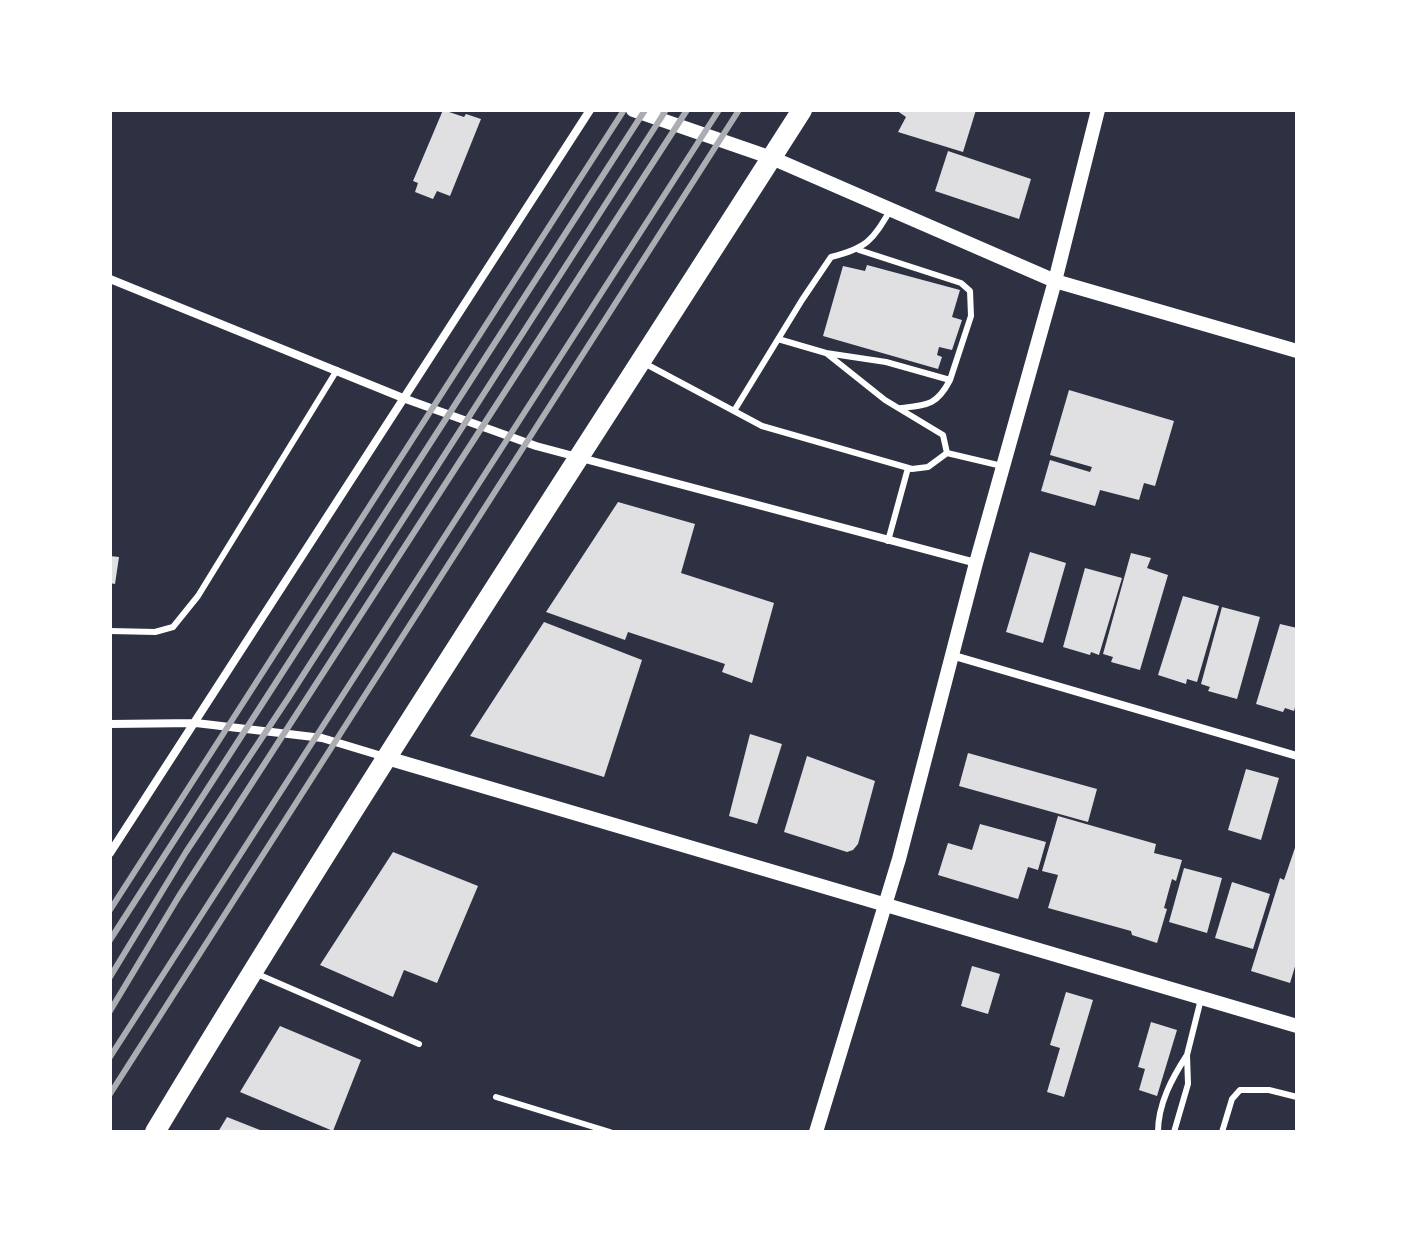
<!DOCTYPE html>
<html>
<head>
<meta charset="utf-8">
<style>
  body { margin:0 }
  #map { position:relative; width:1407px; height:1242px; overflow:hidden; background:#2d3142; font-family:Lato,sans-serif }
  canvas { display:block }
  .frame { position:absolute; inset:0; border:112px solid #fff; pointer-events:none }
</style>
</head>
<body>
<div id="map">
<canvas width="1407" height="1242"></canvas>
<div class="frame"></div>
</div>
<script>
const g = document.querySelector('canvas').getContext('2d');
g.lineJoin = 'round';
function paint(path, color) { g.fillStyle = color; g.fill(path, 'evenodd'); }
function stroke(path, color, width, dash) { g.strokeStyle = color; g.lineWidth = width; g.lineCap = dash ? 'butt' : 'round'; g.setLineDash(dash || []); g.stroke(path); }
const building = new Path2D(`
  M443 110 464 117 466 114 481 119 450 196 437 191 433 199 415 192 418 183 413 181Z
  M896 110H976L963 152 898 132 906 117Z
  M948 151 1031 179 1019 219 935 191Z
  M867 265 960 290 952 317 962 320 952 350 939 347 937 355 942 357 938 369 823 336 843 266 865 271Z
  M1069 390 1174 421 1155 486 1144 483 1139 500 1100 490 1095 506 1041 491 1050 460 1090 472 1092 467 1050 455Z
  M618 502 695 524 681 573 774 603 752 683 722 672 725 664 628 632 625 640 546 612Z
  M1030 552 1066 563 1043 643 1006 632Z
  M1131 553 1151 558 1147 568 1168 575 1140 670 1111 662 1113 657 1103 654Z
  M110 556 119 557 115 584 110 583Z
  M1085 568 1122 578 1099 655 1091 652 1090 655 1063 647Z
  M1183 596 1219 606 1197 682 1187 679 1186 684 1158 675Z
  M1222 607 1260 617 1237 699 1208 691 1210 687 1201 684Z
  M544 622 642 660 604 777 470 736Z
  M1280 624 1297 628V700L1294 711 1285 708 1283 712 1256 704Z
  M750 734 782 744 757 824 729 816Z
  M968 753 1097 789 1088 822 959 786Z
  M807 756 875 781 858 844 853 850 847 852 784 832Z
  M1246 769 1279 778 1261 840 1228 830Z
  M1058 816 1156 844 1154 853 1182 860 1176 881 1172 879 1164 908 1167 909 1157 943 1132 935 1131 931 1048 908 1058 875 1042 871Z
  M980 824 1046 842 1038 870 1028 867 1018 899 938 875 948 843 972 850Z
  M1297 842V960L1290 983 1251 971 1280 878 1284 880Z
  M393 852 478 886 437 983 404 970 393 997 320 965Z
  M1184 868 1222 878 1207 933 1169 922Z
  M1232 882 1270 894 1253 949 1215 938Z
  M972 966 1000 974 988 1014 961 1006Z
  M1066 992 1093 1000 1064 1097 1047 1092 1060 1048 1050 1045Z
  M1151 1022 1177 1030 1157 1096 1139 1090 1145 1069 1138 1067Z
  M280 1026 361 1060 333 1131 240 1092Z
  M227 1117 265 1132H218Z`);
const service = new Path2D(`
  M891 209C872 241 867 248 831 257L802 300 734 411 762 426 912 469 928 467 947 453
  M778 339 826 353 885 400 943 435 947 453
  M826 353 886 362 950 380 971 316 970 291 961 283 859 250
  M644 363 734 411
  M901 408C928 405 937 405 950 380
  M947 453 1002 466
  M888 541 908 468
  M110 631 155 632 173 627 198 596 337 370
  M255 973 419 1044
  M496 1097 610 1132
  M1158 1132C1158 1104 1172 1078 1187 1055
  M1174 1132 1188 1084 1187 1055 1201 999
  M1222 1132 1232 1099 1240 1090H1269L1297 1097`);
const minor = new Path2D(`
  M110 279 403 398 536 446 976 563
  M951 655 1297 756
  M110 724 196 723 322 738 385 757
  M110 853 590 110`);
const tertiary = new Path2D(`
  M633 110 772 158 1055 281 1297 351
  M387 758 1297 1026
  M816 1132 899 859 976 563 1055 281 1098 110`);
const primary = new Path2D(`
  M155 1132C363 786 585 450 802 110`);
const rail = new Path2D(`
  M110 910 624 110
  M110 940 645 110
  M110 977 186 852 289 697 666 110
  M110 1011 179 896 687 110
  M110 1057 719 110
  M110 1094 739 110`);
paint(building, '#e0e0e3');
stroke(service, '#fff', 6);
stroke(minor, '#fff', 8);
stroke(tertiary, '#fff', 14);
stroke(primary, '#fff', 20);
stroke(rail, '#abadb3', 6);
</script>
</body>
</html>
